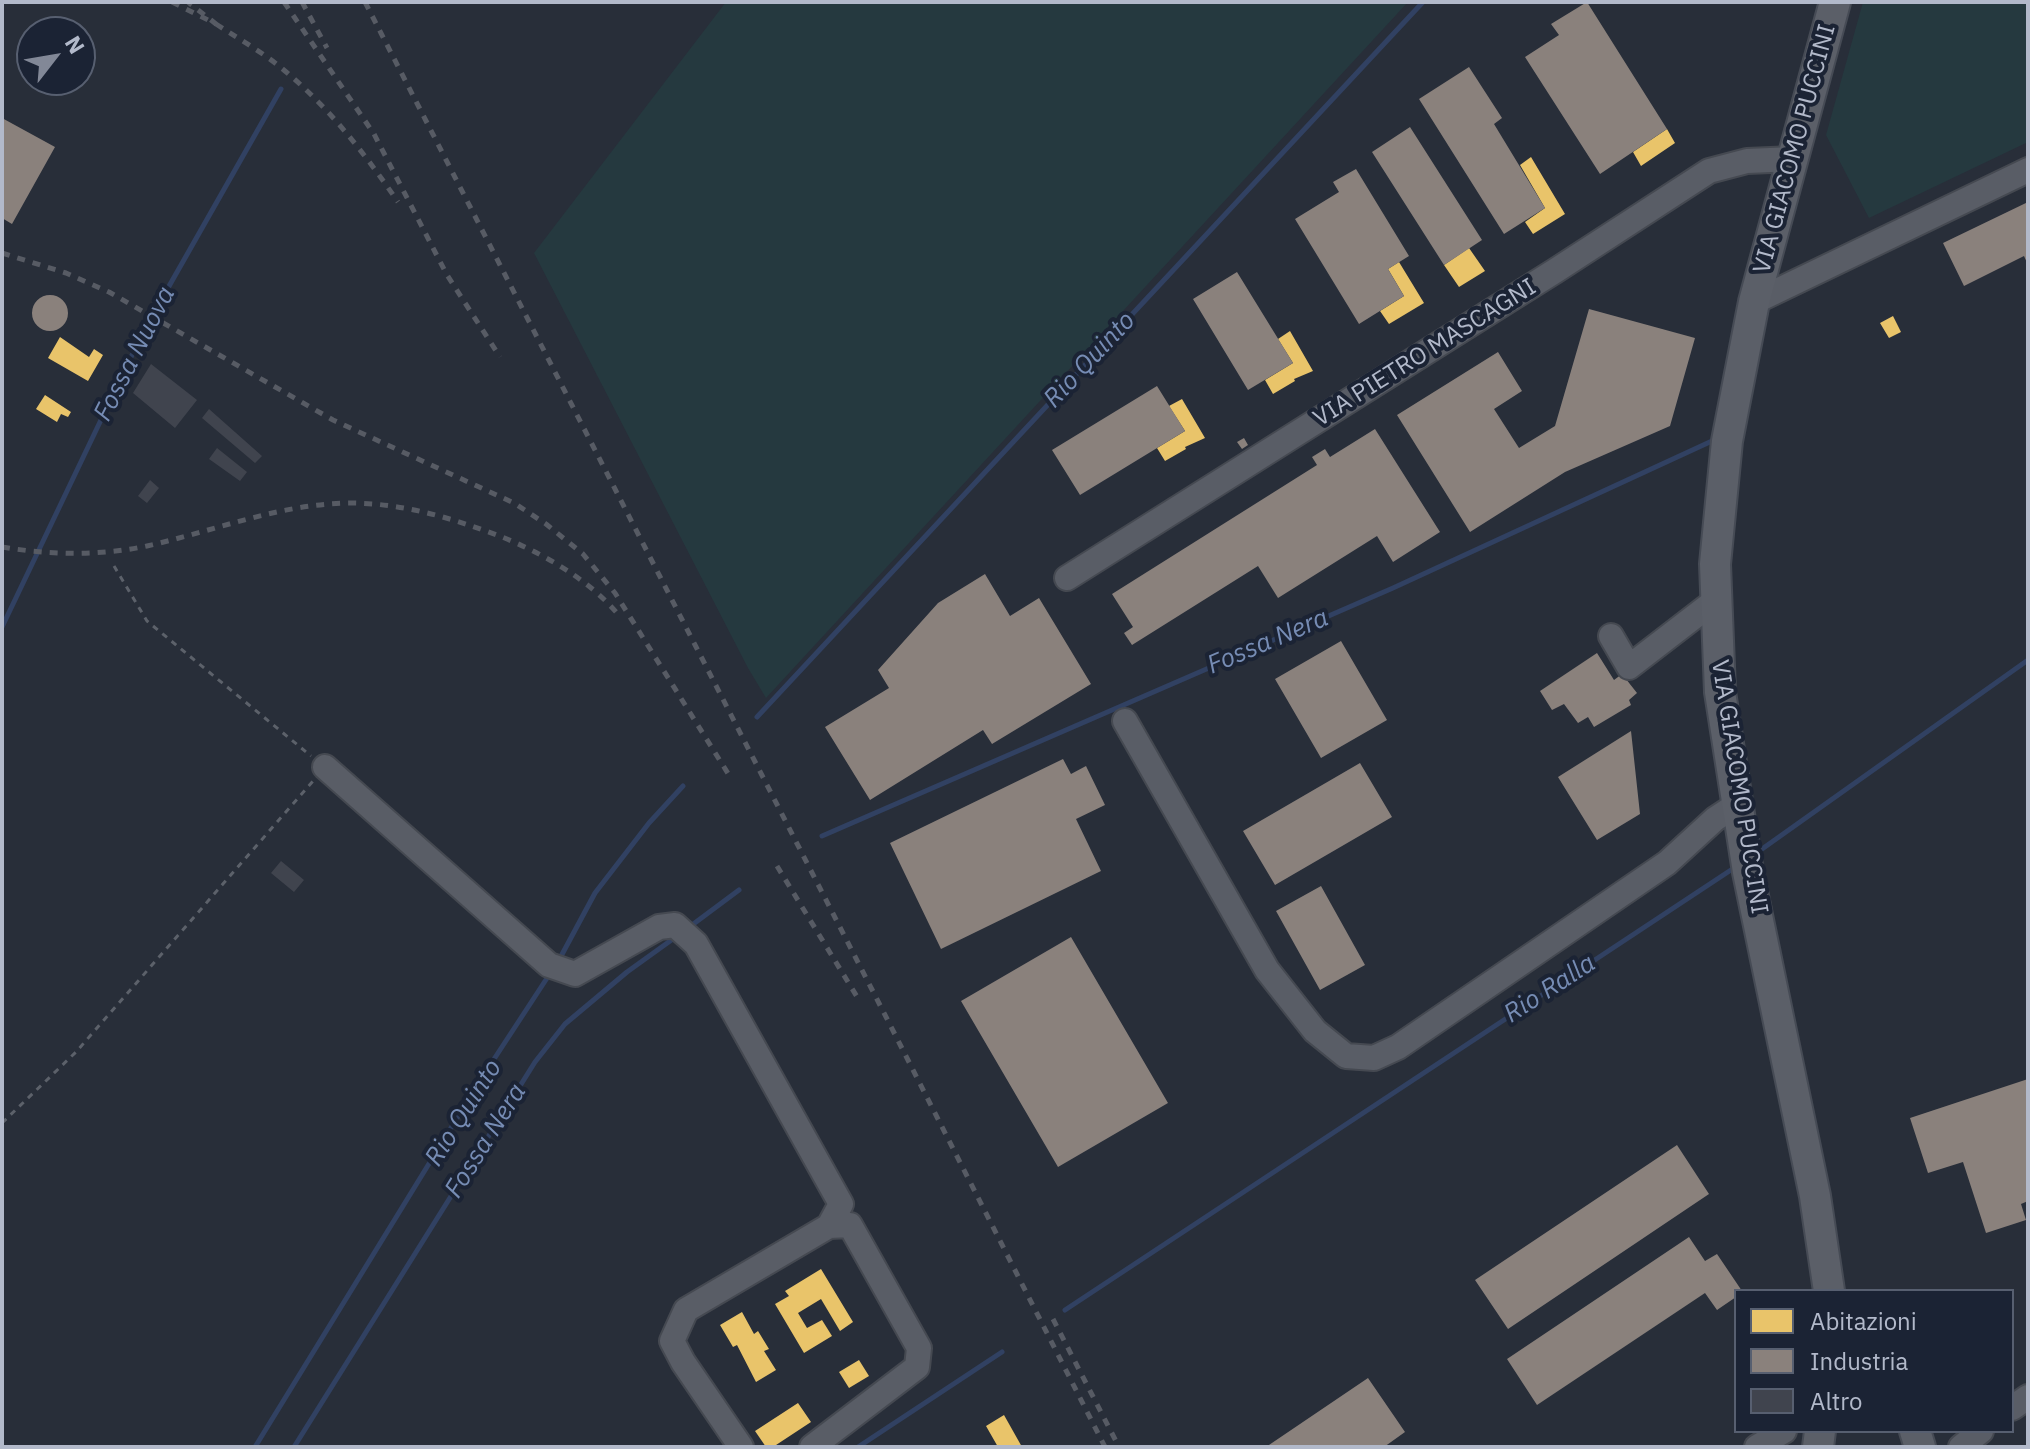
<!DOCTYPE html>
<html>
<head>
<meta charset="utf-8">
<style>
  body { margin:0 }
  #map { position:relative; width:2030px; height:1449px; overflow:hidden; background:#282e39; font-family:"IBM Plex Sans",sans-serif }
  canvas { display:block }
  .frame { position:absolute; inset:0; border:4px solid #b2b9ca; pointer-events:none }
  .legend { position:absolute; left:1734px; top:1289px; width:280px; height:144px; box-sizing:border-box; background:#1b2334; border:2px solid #575f70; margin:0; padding:10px 14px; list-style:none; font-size:24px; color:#b2b9ca }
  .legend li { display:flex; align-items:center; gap:16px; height:40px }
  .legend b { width:40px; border:2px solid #575f70 }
  .north { position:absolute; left:16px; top:16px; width:80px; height:80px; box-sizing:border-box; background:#1b2334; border:2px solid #575f70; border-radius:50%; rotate:59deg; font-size:22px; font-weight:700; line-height:32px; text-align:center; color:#b2b9ca }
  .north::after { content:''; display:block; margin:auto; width:28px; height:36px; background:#828897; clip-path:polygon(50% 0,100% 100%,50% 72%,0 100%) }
</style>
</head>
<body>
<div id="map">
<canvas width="2030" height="1449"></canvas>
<div class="frame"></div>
<ul class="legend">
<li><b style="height:22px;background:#e9c46a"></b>Abitazioni</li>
<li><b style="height:22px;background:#8a817c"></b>Industria</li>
<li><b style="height:22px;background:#40444e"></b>Altro</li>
</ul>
<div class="north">N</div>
</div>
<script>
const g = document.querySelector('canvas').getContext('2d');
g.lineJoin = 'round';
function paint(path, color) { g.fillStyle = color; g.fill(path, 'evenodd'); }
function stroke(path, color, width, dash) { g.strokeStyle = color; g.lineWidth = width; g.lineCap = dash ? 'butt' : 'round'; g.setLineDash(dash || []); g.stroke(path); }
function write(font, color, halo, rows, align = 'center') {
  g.font = font + ' "IBM Plex Sans",sans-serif'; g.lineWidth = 8; g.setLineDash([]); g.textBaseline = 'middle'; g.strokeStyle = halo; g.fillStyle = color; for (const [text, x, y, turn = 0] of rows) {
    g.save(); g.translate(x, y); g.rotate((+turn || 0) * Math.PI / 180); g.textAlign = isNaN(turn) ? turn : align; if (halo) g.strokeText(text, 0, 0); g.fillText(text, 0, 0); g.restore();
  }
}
const green = new Path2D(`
  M726 2H1408L766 698 748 668 534 253Z
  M1863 2H2028V142L1869 218 1826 135Z`);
const homes = new Path2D(`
  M1667 129 1675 143 1641 166 1633 152Z
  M1531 157 1565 214 1533 234 1525 222 1545 208 1520 165Z
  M1469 248 1485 271 1459 287 1444 265Z
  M1399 262 1424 303 1389 324 1380 311 1404 296 1388 269Z
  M1893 316 1901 332 1889 338 1880 323Z
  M1290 331 1313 371 1294 379 1295 381 1273 394 1265 380 1293 363 1278 339Z
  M60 337 89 357 94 349 103 355 88 381 48 358Z
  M45 395 71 412 68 417 61 414 57 422 36 409Z
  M1182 399 1205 438 1185 447 1186 449 1165 461 1157 448 1185 431 1169 406Z
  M821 1269 853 1322 840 1331 821 1299 798 1313 807 1328 822 1320 832 1336 804 1353 775 1304 789 1296 785 1291Z
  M742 1312 754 1334 758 1331 769 1349 764 1351 776 1370 756 1382 737 1345 733 1347 720 1325Z
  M859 1360 869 1376 849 1388 839 1372Z
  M798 1403 811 1422 773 1447H766L755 1431Z
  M1004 1415 1022 1447H998L986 1426Z`);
const industry = new Path2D(`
  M1587 2 1667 129 1600 174 1525 57 1559 35 1551 24Z
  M1469 67 1502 118 1494 124 1545 208 1504 234 1419 99Z
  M2 118 55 147 12 224 2 218Z
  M1410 127 1482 240 1444 265 1372 152Z
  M1356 169 1409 256 1388 269 1404 296 1359 324 1295 219 1339 192 1333 182Z
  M2028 202V265L2024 256 1964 286 1943 243Z
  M1237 272 1293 363 1248 390 1193 299Z
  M32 313a18 18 0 1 1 36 0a18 18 0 1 1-36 0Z
  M1589 309 1695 338 1670 426 1565 472 1470 532 1397 415 1498 352 1522 391 1494 409 1519 448 1555 426Z
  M1157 386 1185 431 1080 495 1052 450Z
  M1375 429 1440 532 1393 562 1377 536 1278 598 1258 566 1132 645 1124 633 1133 627 1112 594 1317 465 1312 457 1325 449 1330 457Z
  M1244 438 1248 445 1242 449 1237 442Z
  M985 574 1010 616 1039 598 1091 684 992 744 983 730 870 800 825 727 889 688 878 670 938 603Z
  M1341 641 1387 720 1321 758 1275 679Z
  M1597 653 1614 680 1622 674 1637 693 1629 700 1631 705 1594 727 1588 717 1578 723 1564 704 1552 710 1540 691Z
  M1631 731 1640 814 1597 840 1558 777Z
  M1063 759 1071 774 1086 766 1105 805 1076 819 1101 871 941 949 890 843Z
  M1360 763 1392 817 1275 885 1243 831Z
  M1321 886 1365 965 1320 990 1276 911Z
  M1071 937 1168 1103 1058 1167 961 1001Z
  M2028 1079V1201L2021 1204 2026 1220 1986 1233 1963 1162 1928 1173 1910 1118Z
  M1677 1145 1709 1194 1508 1329 1475 1280Z
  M1689 1237 1705 1261 1717 1254 1742 1291H1736V1297L1717 1310 1705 1293 1537 1405 1507 1359Z
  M1368 1378 1405 1432 1384 1447H1266Z`);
const stream = new Path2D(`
  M2 627 143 332 281 89
  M757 717 1423 2
  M822 836 1393 588 1712 441
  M1755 854 2028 660
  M688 928 739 890
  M559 960 595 893 649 823 683 786
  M1065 1310 1737 866
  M255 1447 481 1079 551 972
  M294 1447 535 1062 565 1024 627 972 677 936
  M858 1447 1002 1352`);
const building = new Path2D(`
  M151 364 197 400 175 428 133 393Z
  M209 409 262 456 255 463 202 418Z
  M217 448 247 472 240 481 209 459Z
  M150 480 159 488 147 503 138 496Z
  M281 861 304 880 294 892 271 873Z`);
const path = new Path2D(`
  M114 566 147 621 311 756
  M2 1123 76 1052 313 781`);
const minor = new Path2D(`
  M1754 302 2028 170
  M1067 578 1555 271 1709 171 1747 161 1794 159
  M1611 636 1629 667 1716 600
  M1125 721 1267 970 1315 1031 1346 1056 1374 1058 1398 1047 1667 863 1715 819 1738 804
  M325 767 549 965 575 974 659 927 675 925 696 944 841 1204 829 1226
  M2012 1408 2028 1397
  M741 1447 683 1362 672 1341 686 1310 829 1226 850 1225 919 1348 917 1367 812 1447
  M1757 1447 1784 1431
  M1961 1447 1981 1431`);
const major = new Path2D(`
  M1829 1291 1815 1196 1748 872 1720 692 1715 564 1727 441 1754 302 1835 2
  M1915 1431 1920 1447
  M1818 1447 1820 1431`);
const rail = new Path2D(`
  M172 2 216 24 188 2
  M284 2 374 134 447 275 500 357
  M302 2 327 48
  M365 2 883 1011 1105 1447
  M216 24C237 38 259 50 279 66 327 105 363 151 398 202
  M2 253 66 273 109 292 333 420 514 503 546 524 583 554 615 593 729 775
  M2 547C49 555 100 556 147 546 214 531 279 504 349 503 403 503 452 518 502 537 544 554 592 581 621 618
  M777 866 859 1000
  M1053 1319 1119 1447`);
const streetNames = [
  ["VIA GIACOMO PUCCINI",1795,149,-75],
  ["VIA PIETRO MASCAGNI",1425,353,-32],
  ["VIA GIACOMO PUCCINI",1739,787,81]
];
const waterNames = [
  ["Fossa Nuova",135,354,-63],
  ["Rio Quinto",1090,360,-47],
  ["Fossa Nera",1268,642,-23],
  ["Rio Ralla",1550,989,-33],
  ["Rio Quinto",464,1113,-58],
  ["Fossa Nera",486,1141,-58]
];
paint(green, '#25393f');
paint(homes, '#e9c46a');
paint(industry, '#8a817c');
stroke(stream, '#314162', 5);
paint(building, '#40444e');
stroke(minor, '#454951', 28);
stroke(major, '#464b55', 34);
stroke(path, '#5c616a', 3, [6, 6]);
stroke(minor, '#595d66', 24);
stroke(major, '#5b5f68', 30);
stroke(rail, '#575b64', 5, [8, 8]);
write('24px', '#b2b9ca', '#1b2334', streetNames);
write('italic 26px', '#768cb4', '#1b2334', waterNames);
</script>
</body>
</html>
